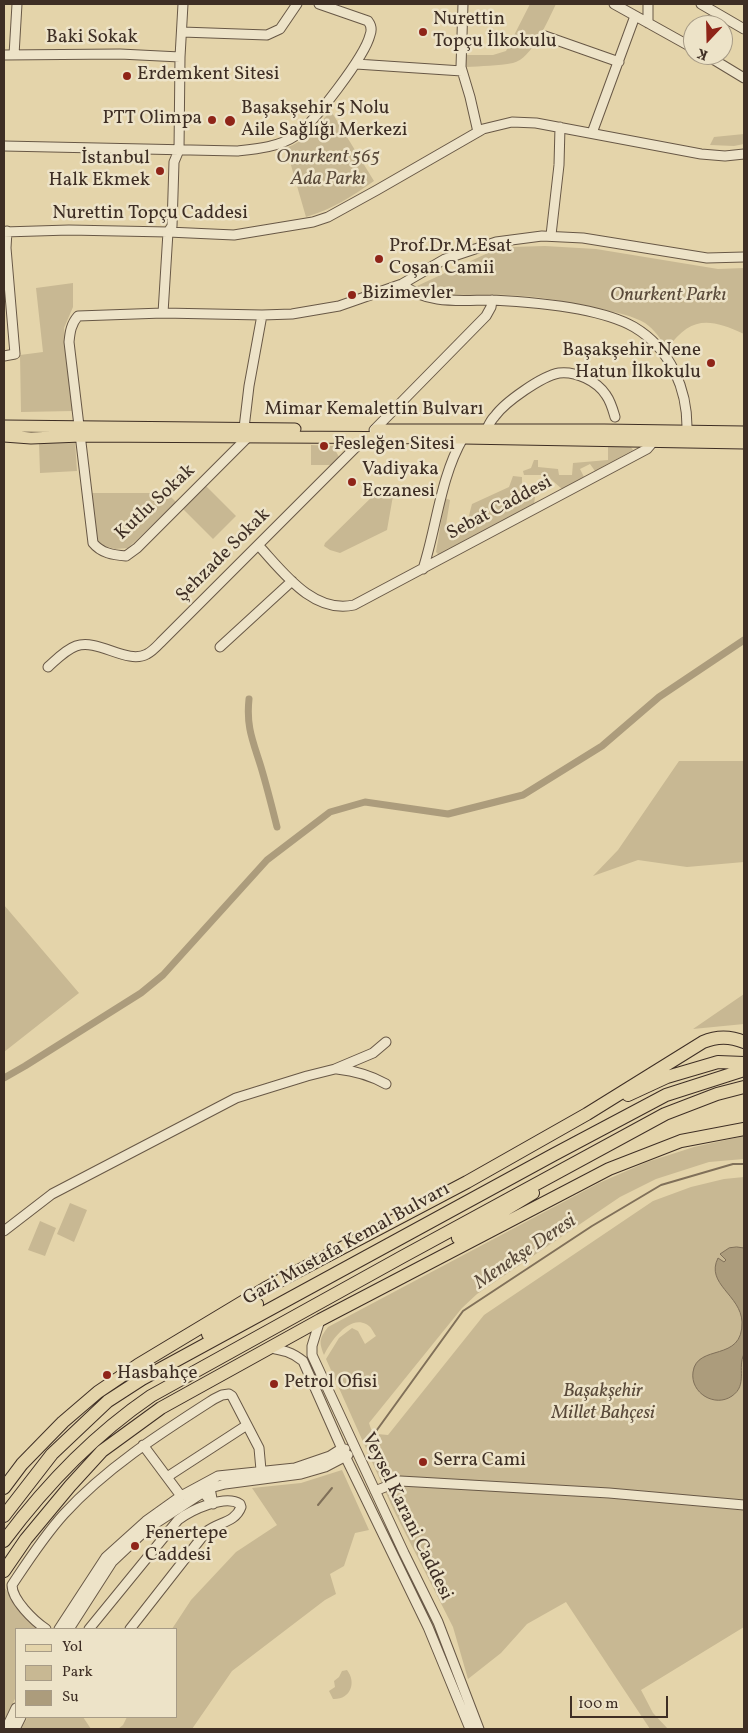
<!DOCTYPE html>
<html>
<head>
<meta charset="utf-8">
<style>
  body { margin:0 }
  #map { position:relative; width:748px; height:1733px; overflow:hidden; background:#e4d4aa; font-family:Vollkorn,serif }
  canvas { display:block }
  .frame { position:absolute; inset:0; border:5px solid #3e2e24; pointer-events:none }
  .legend { position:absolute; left:15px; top:1628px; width:162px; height:90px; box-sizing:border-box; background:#ede3c8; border:1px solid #a79b86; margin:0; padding:6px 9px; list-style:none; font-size:15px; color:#3e2e24 }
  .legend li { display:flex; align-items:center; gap:10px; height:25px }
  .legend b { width:25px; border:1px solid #a79b86 }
  .north { position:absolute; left:683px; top:15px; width:50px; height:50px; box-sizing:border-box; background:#ede3c8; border:1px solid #a79b86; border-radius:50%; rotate:201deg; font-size:14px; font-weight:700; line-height:20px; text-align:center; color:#3e2e24 }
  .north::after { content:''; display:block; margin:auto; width:18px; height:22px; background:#8f2418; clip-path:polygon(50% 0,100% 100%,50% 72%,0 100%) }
  .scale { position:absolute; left:570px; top:1696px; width:98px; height:22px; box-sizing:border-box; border:2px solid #3e2e24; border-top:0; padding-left:6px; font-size:15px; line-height:18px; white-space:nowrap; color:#3e2e24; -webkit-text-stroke:4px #ede3c8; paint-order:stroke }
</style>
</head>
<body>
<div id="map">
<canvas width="748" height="1733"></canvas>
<div class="frame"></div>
<ul class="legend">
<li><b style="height:6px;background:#e4d4aa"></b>Yol</li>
<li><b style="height:14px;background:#c8b893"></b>Park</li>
<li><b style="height:14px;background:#ac9c7c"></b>Su</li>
</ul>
<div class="north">K</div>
<div class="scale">100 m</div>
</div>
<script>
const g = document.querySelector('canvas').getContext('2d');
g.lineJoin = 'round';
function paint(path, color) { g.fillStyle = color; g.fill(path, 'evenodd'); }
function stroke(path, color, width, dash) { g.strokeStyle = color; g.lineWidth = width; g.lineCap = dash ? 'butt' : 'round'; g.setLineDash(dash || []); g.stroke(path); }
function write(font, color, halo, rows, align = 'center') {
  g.font = font + ' Vollkorn,serif'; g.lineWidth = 5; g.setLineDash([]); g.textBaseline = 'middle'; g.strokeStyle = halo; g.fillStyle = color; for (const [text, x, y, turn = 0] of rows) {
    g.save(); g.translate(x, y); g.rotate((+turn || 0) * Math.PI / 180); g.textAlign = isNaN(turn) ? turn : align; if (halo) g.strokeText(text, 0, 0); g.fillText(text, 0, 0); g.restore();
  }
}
const green = new Path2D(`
  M530 4H556C548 20 532 59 513 63 498 66 481 66 466 67V55H493L506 51Z
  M331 111 374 181C351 197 333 209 306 217L286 148C305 141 317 126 331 111Z
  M744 134V144L734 146 710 145 714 137Z
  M545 246 596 249 718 269 744 268V334C709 318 691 316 667 349 660 338 655 330 645 323 633 316 618 313 605 310 573 303 540 296 507 295 488 294 429 299 417 286L490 252 511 247Z
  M73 283V307L64 328 73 411 21 412 20 355 43 352 36 288Z
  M75 441 77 471 40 473 39 443Z
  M629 444 633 450 595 471 590 464 580 469 584 477 562 489 546 475H524L523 471 531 468 534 460H538V467L558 469 559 475H572L573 463 608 460V445Z
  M311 445 333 446 339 457 331 465H311Z
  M513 476 522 477V485L535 497 534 504 439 555 436 552 445 498 450 500 445 531 464 534 472 504 509 487Z
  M386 484 394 490 387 530 340 553 330 550 324 546 325 543 384 485Z
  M206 486 236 516 213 539 183 509Z
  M92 493H167L176 502 128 548 115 549 104 546 96 539Z
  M679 761H744V862L687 867 638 860 593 876 618 850Z
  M4 905 79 993 4 1052Z
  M744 994V1024L693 1029Z
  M744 1136V1159L709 1162 656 1179 620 1197 477 1294 462 1308 369 1423 371 1429 377 1434 388 1435 484 1315 653 1201 691 1187 724 1179 744 1177V1627L641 1690 653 1713 668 1729H650L566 1602 527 1624 501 1653 468 1679 453 1627 394 1511 326 1359 339 1338 352 1328 358 1331 365 1344 376 1336C373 1332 371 1326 366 1324 348 1315 330 1343 324 1355 319 1342 319 1339 328 1327L599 1183 647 1162 694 1147Z
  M70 1203 87 1210 74 1242 57 1234Z
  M40 1221 56 1228 45 1256 28 1250Z
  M342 1470 369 1530 355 1533 344 1566 330 1574 336 1594 325 1600 232 1671 192 1729H118L123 1725 127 1717H176V1629H172L191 1600 236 1552 277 1525 252 1488 301 1483Z
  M4 1587 32 1622 42 1629H16V1697L4 1721Z
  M347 1670C357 1683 350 1700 333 1699L329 1691 335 1687 334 1681 339 1677 342 1671Z
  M28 1717H83L91 1729H21Z`);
const water = new Path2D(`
  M737 1247 744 1248V1354C737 1368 748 1385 732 1396 715 1408 690 1393 693 1372 697 1343 743 1363 742 1322 741 1295 705 1284 718 1258L724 1262 726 1260 720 1254 729 1248Z`);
const stream = new Path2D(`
  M374 1434 463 1311 592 1226 661 1185 733 1164H744
  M318 1505 332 1488`);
const canal = new Path2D(`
  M249 699C246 727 253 741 261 767 267 787 272 807 277 827
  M4 1078 25 1066 141 993 163 975 267 860 330 812 365 802 448 814 523 795 602 746 659 697 744 640`);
const minor = new Path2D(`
  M463 4 461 67 470 97 478 132
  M614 4 693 48
  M648 4V23
  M701 4 744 29
  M182 32 267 35 280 29 297 4
  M545 36 619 62
  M4 55 120 54 180 57
  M14 55 17 4
  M706 55 744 78
  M356 64 462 71
  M592 133 635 16
  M4 146 237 151C256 149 279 147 295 136 314 123 365 56 370 35 372 30 371 25 368 21L319 4
  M4 232 69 230 168 232 234 235 313 222 328 217 377 190 483 129 512 122 536 123 701 154 725 156 744 154
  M551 235 559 165 560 127
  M492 300C533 302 599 307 634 327 671 349 688 390 687 431
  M163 313 168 232 172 226 174 162 179 150 180 57 183 4
  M4 356 15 354 6 248 7 231
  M244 428 249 386 262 315
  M487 429C489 424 491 420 495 416 505 402 542 376 559 373 576 371 597 381 606 395 611 402 613 410 615 417
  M374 430 486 316 491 307 492 300C461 300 427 305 402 284
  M248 437 137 548 126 556C113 555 101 553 93 543L69 342C70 332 71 324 78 316L163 313 262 315 292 314 339 306 402 284 445 259 496 242 542 236 583 238 707 258 744 257
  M259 546C283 572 313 614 354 605L647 449 653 442
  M423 569C437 526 440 478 463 438
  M220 647 292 581
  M48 667C56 660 65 650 76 646 98 638 127 665 147 654 153 651 158 645 162 641L366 437
  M337 1069C356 1071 370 1075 386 1084
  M4 1231 52 1194 236 1098 307 1076 335 1069 373 1053 386 1042
  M320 1320 312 1346V1355L404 1553 438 1622 479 1729
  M269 1348C283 1350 292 1352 303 1361L346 1458 428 1627 470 1729
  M143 1445 181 1496
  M167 1477 247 1425
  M202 1491 213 1504 210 1488
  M375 1491 400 1481 418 1482 609 1493 744 1505
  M46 1629C34 1621 12 1600 12 1585 28 1561 44 1536 64 1514 107 1467 161 1433 214 1399L222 1395 229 1394 232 1396 259 1448 261 1470
  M59 1629 106 1557 146 1521 181 1496 218 1476 295 1468 330 1456 341 1449H345
  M69 1629 112 1562 147 1529 210 1488 225 1484 301 1474 325 1467 348 1455
  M89 1629 178 1520C191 1510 225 1494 240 1504L241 1507C235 1523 218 1522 206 1532L130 1629
  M6 1729 16 1708
  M15 1729 21 1717`);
const major = new Path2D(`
  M4 426 295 429
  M376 430H604L744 432
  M4 436 31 438 81 436 463 438 744 443`);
const highway = new Path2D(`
  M628 1095 667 1077 718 1062 744 1063
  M458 1238 533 1193
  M208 1334 257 1304
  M4 1488 22 1464 63 1422 98 1392 138 1365 266 1288 467 1182 587 1114 703 1042C717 1036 730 1036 744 1042
  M4 1516 52 1454 108 1401 142 1379 553 1155 666 1095 744 1070
  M4 1541C45 1486 94 1435 151 1396L402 1257 665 1114 717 1094 744 1087
  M4 1571 26 1539 70 1486 102 1451 161 1408 320 1320 609 1169 681 1141 744 1129`);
const markers = [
  [423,32,5,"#8f2418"],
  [127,76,5,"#8f2418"],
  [212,120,5,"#8f2418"],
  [230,121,6,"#8f2418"],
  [160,171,5,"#8f2418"],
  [379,259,5,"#8f2418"],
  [352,295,5,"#8f2418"],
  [711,363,5,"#8f2418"],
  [324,446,5,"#8f2418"],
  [352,482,5,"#8f2418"],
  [107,1375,5,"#8f2418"],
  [274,1384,5,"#8f2418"],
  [423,1462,5,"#8f2418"],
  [135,1546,5,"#8f2418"]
];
const poiNames = [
  ["Nurettin",433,21],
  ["Topçu İlkokulu",433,43],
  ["Erdemkent Sitesi",137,76],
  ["Başakşehir 5 Nolu",241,110],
  ["Aile Sağlığı Merkezi",241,132],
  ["PTT Olimpa",202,120,"right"],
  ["İstanbul",150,160,"right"],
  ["Halk Ekmek",150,182,"right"],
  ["Prof.Dr.M.Esat",389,248],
  ["Coşan Camii",389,270],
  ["Bizimevler",362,295],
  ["Başakşehir Nene",701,352,"right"],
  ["Hatun İlkokulu",701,374,"right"],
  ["Fesleğen Sitesi",334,446],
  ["Vadiyaka",362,471],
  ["Eczanesi",362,493],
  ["Hasbahçe",117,1375],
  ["Petrol Ofisi",284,1384],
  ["Serra Cami",433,1462],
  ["Fenertepe",145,1535],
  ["Caddesi",145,1557]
];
const streetNames = [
  ["Baki Sokak",92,39],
  ["Nurettin Topçu Caddesi",150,215],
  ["Mimar Kemalettin Bulvarı",374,411],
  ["Kutlu Sokak",156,503,-43],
  ["Sebat Caddesi",500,509,-28],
  ["Şehzade Sokak",224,556,-45],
  ["Gazi Mustafa Kemal Bulvarı",347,1245,-29],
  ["Veysel Karani Caddesi",406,1517,64]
];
const parkNames = [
  ["Onurkent 565",328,159],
  ["Ada Parkı",328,181],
  ["Onurkent Parkı",668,297],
  ["Başakşehir",603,1393],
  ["Millet Bahçesi",603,1415]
];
const waterNames = [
  ["Menekşe Deresi",526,1253,-34]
];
paint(green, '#c8b893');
paint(water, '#ac9c7c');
stroke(water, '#807059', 1);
stroke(stream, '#807059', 2);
stroke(canal, '#ac9c7c', 7);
stroke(minor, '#685846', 11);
stroke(major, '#3e2e24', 13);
stroke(highway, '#3e2e24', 14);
stroke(minor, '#ede3c8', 9);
stroke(major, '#e4d4aa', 11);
stroke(highway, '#e4d4aa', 12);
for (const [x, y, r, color] of markers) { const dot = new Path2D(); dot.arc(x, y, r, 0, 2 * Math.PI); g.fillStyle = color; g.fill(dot); stroke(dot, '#ede3c8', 2); }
write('19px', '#3e2e24', '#ede3c8', poiNames, 'left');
write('19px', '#3e2e24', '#ede3c8', streetNames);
write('italic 19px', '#5a4a3a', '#ede3c8', parkNames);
write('italic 20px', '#5a4a3a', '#ede3c8', waterNames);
</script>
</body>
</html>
